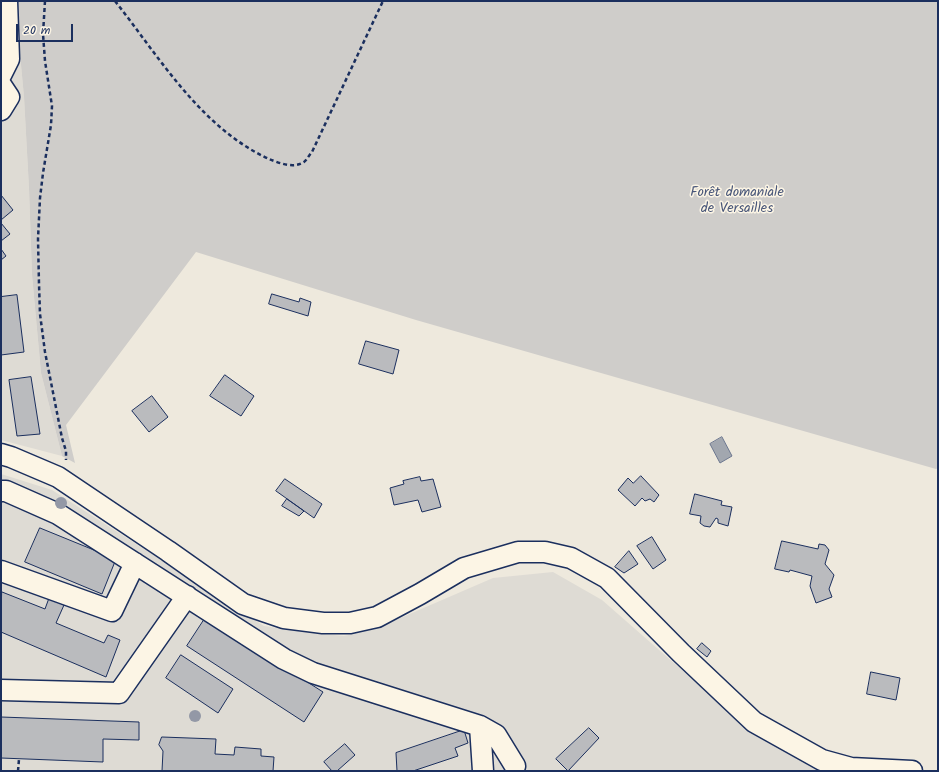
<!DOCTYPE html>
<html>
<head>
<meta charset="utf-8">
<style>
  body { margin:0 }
  #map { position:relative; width:939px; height:772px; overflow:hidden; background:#eee9dd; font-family:Kalam,sans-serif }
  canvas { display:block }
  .frame { position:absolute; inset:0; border:2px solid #1b2f5e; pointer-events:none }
  .scale { position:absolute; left:16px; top:24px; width:57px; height:18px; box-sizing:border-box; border:2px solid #1b2f5e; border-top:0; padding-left:5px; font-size:12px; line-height:14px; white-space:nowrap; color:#1b2f5e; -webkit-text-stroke:3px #fcf5e5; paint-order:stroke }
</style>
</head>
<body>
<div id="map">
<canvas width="939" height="772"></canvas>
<div class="frame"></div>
<div class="scale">20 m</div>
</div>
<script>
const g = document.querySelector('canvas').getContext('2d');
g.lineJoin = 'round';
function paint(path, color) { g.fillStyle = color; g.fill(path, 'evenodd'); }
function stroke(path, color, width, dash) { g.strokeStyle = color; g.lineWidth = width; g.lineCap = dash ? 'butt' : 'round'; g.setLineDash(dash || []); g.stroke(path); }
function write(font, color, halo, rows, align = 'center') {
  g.font = font + ' Kalam,sans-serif'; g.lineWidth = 3; g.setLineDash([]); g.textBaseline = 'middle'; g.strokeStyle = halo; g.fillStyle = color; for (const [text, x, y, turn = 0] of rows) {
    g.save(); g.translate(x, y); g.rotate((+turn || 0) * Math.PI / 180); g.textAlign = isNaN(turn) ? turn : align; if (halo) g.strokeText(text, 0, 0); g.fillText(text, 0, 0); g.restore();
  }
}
const built = new Path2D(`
  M1 1H15L24 97 29 189 32 275 41 373 62 456 1 440Z
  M1 474 52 490 264 626 311 633 344 636 375 629 493 578 553 572 602 600 755 734 813 768 823 771H1Z`);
const green = new Path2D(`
  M15 1H938V468L936 469 416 320 196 252 66 425 75 463 62 456 41 373 32 275 29 189 24 97Z`);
const water = new Path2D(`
  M722 437 732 456 720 463 710 444Z`);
const building = new Path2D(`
  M1 195 13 210 1 220Z
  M1 223 10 234 1 241Z
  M1 249 6 256 1 260Z
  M272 294 299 302 300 298 311 302 308 316 269 304Z
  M17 295 24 352 1 355V297Z
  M366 341 399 350 393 374 359 364Z
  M225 375 254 396 241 416 210 396Z
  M31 377 40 434 17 436 9 380Z
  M152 396 168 417 149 432 132 411Z
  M641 476 659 495 654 502 650 499 645 501 642 498 635 506 618 490 628 478 633 483Z
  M420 477 421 481 433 479 441 507 422 512 418 500 394 505 390 488 404 484 403 481Z
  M285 479 322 504 314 518 276 491Z
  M695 494 722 501 721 505 732 507 728 526 718 523V519L716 518 710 527 704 526 700 523 701 516 690 514Z
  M287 499 304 511 299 516 282 506Z
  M40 528 116 559 102 594 25 562Z
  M652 537 666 560 653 569 637 546Z
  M782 541 818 549 819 544 825 545 829 550 825 564 834 575 829 589 832 597 816 603 810 586 812 576 790 570 789 572 775 569Z
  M629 551 638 564 624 573 615 567Z
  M2 592 45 609 49 598 64 605 56 623 104 643 108 635 120 640 106 677 1 632Z
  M206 617 323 692 304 722 187 646Z
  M702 643 711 651 707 657 697 649Z
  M181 655 233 689 218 713 166 678Z
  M871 672 900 678 896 700 867 694Z
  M1 717 139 722V740L103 739V762L1 758Z
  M589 728 599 738 568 771 556 759Z
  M464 730 468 743 455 748 458 756 413 771H397L396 753Z
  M162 737 216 739 215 754 234 755 235 747 261 749V756L274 757 273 771H162L163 751 159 745Z
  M345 744 355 755 337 771H332L324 762Z`);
const path = new Path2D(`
  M45 1 43 34 45 61 52 106 51 125 43 173 40 198 38 239 39 284 40 314 45 352 62 438 66 451V460
  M115 1C160 58 201 128 269 159 279 163 294 169 304 162 307 160 309 155 312 152L383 1
  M18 771 19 759`);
const minor = new Path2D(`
  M1 75 9 59 7 1
  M1 85 9 97 1 110
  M1 454 11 457 58 477 168 551 243 604 284 618 323 623H350L377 617 420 594 464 568 518 552H545L571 558 607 578 681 653 754 722 822 760 851 768 912 771
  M1 491H6L58 514 284 659 313 673 480 726 496 735 515 766
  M1 571 112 611 135 563
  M1 690 119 693 187 596
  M480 726 483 771`);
const trees = [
  [61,503],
  [195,716]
];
const parkNames = [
  ["Forêt domaniale",737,194],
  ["de Versailles",737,210]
];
paint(built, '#dedbd4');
paint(green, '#cfcdca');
paint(water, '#a2a7af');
stroke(water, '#6c778f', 1);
paint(building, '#babbbe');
stroke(building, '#1b2f5e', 1);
stroke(minor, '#1b2f5e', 23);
stroke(path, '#1b2f5e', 2.5, [4, 3]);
stroke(minor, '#fcf5e5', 20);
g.fillStyle = '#9398a6';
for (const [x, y] of trees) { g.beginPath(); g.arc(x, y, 6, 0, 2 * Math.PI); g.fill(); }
write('14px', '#485679', '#fcf5e5', parkNames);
</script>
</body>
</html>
